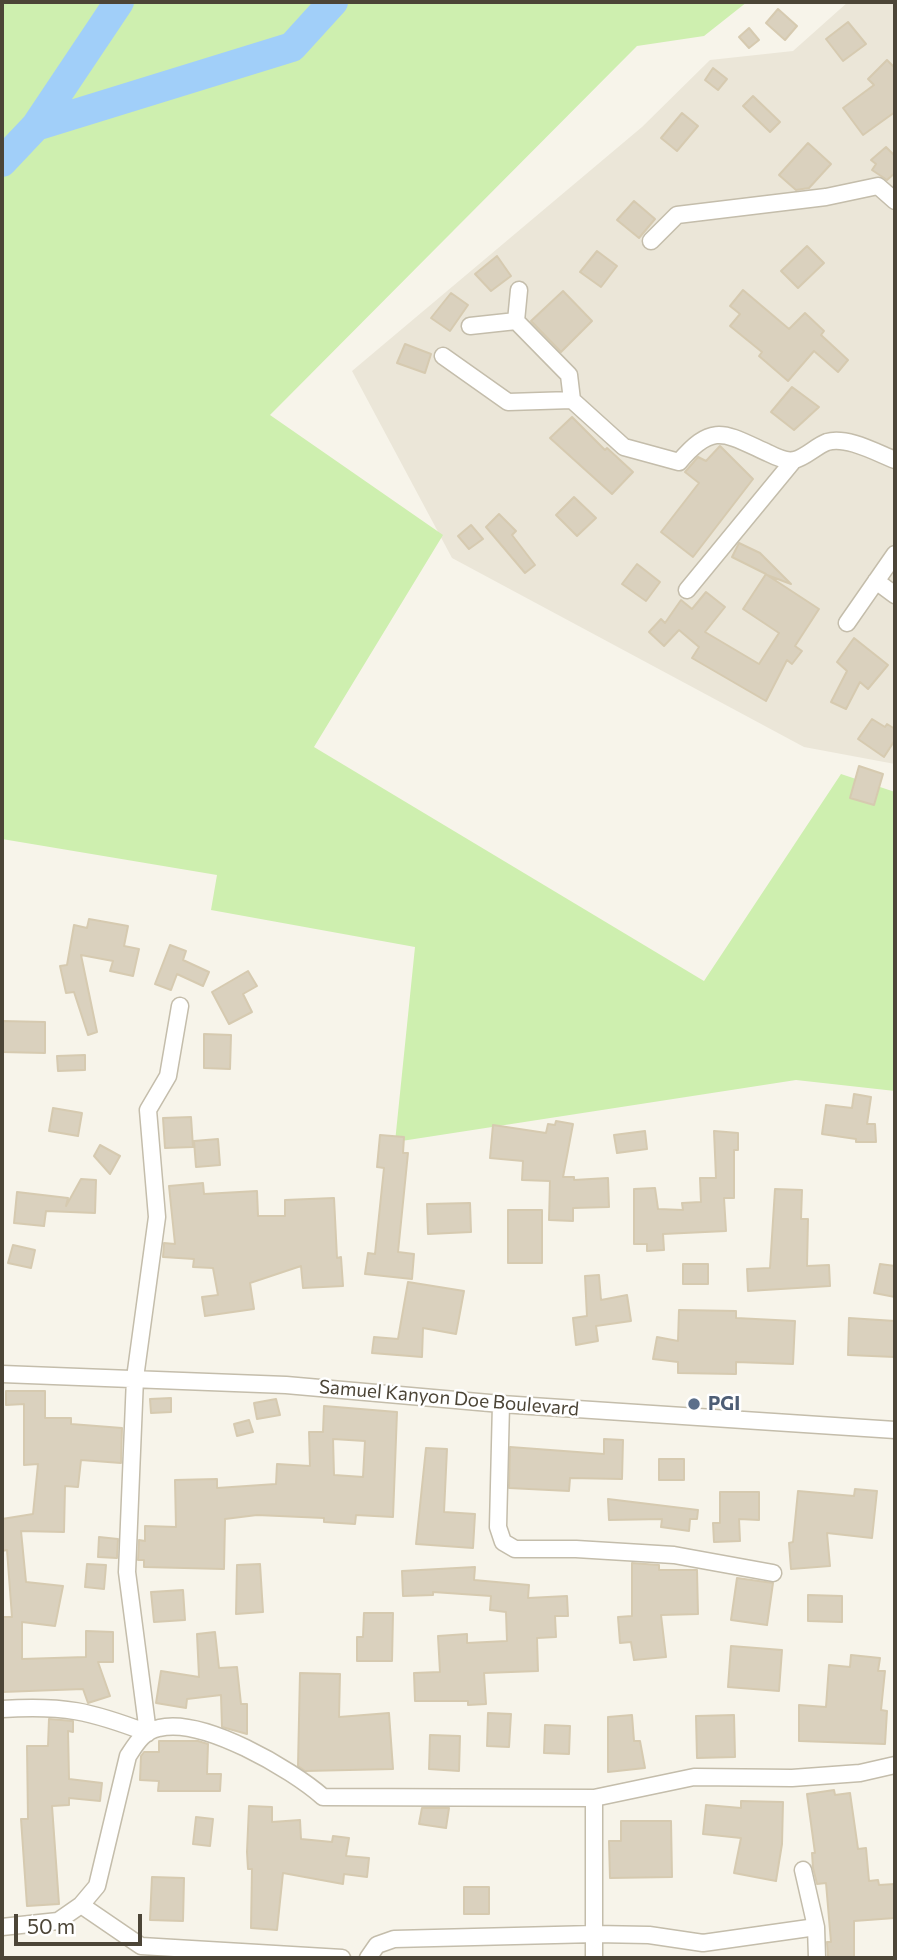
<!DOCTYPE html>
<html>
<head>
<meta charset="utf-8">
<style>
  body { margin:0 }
  #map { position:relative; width:897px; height:1960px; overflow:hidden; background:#f7f4ea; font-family:Commissioner,sans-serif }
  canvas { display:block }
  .frame { position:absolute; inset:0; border:4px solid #4c4537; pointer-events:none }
  .scale { position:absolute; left:14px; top:1914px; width:128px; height:32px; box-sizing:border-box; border:4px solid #4c4537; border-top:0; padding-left:9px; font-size:21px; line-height:24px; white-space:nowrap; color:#4c4537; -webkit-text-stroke:5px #fff; paint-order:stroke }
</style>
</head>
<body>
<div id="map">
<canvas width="897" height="1960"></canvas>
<div class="frame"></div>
<div class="scale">50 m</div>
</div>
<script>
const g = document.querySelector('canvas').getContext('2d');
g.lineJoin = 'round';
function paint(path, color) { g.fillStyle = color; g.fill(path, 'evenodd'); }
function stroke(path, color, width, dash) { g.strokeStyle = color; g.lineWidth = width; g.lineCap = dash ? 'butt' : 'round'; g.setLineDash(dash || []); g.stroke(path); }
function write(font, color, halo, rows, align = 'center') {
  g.font = font + ' Commissioner,sans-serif'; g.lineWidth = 5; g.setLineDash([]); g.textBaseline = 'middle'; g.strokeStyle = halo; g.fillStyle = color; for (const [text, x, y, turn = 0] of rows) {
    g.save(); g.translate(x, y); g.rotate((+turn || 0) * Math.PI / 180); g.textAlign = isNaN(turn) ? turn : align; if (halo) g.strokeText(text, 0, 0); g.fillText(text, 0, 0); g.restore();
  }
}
const residential = new Path2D(`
  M848 2H895V764L804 747 452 558 352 371 642 127 710 60 793 51Z`);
const green = new Path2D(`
  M2 2H747L704 36 637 46 270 415 443 535 314 747 704 981 841 774 895 792V1091L796 1080 395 1142 415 947 211 910 217 875 2 839Z`);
const river = new Path2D(`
  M36 126 292 47 333 2
  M2 162 36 126 119 2`);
const building = new Path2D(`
  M778 9 797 26 785 40 766 23Z
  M848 22 866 44 843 61 826 39Z
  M749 28 759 40 749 48 739 37Z
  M887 60 895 68V112L863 135 843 108 874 85 868 79Z
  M713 68 727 79 718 90 705 80Z
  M753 96 780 122 770 132 743 106Z
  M682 113 698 126 677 151 661 138Z
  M808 143 831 164 809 188 796 190 779 175Z
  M886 147 895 156V173L887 180 872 170 876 164 871 160Z
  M634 201 655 219 639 238 617 220Z
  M807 246 824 263 798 288 781 271Z
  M597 251 617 266 601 287 580 272Z
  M497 256 511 276 491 291 475 274Z
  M743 290 789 329 805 313 824 331 821 335 848 360 838 372 814 351 788 381 759 356 762 352 730 326 740 314 730 306Z
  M563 291 592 321 561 352 531 321Z
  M451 293 468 305 450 331 431 318Z
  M405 344 431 354 425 373 397 363Z
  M792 387 819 407 794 430 771 412Z
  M572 417 605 450 607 448 633 472 612 494 550 438Z
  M720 446 753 479 693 557 661 532 699 483 685 472 698 457 706 461Z
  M574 497 596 518 577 536 556 515Z
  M499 514 516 531 512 535 535 565 525 573 486 527Z
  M471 525 483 539 469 549 458 536Z
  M739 543 760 553 791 584 767 575 819 609 795 646 802 651 792 664 787 660 766 701 692 658 699 647 679 630 664 646 649 632 661 619 665 623 681 600 692 609 706 592 725 607 705 632 759 664 779 633 743 609 766 574 732 557Z
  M637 564 660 582 646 601 622 584Z
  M854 638 888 665 868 689 860 682 846 709 831 702 847 671 837 662Z
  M872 719 885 727 887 724 895 729V740L884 757 858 739Z
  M859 766 883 774 874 805 850 798Z
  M89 919 128 926 124 946 139 949 133 976 110 971 113 961 81 955 97 1032 88 1035 74 992 66 993 60 966 67 965 74 925 87 928Z
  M170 945 186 951 183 960 209 972 203 986 177 974 171 990 155 984Z
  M248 971 257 986 243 994 252 1012 229 1024 212 992Z
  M2 1021 45 1022V1053L2 1052Z
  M204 1034 231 1035 230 1069 204 1068Z
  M85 1055V1070L58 1071 57 1056Z
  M854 1094 871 1097 867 1124H875L876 1142H856V1139L822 1134 826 1105 852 1108Z
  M53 1108 82 1113 78 1136 49 1131Z
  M191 1117 193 1147 165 1148 163 1118Z
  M556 1121 573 1124 563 1177H574V1180L608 1178 609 1207 573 1208V1221L549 1220 550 1181 522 1180 523 1161 490 1158 493 1125 546 1133 548 1124 555 1125Z
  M645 1131 647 1149 617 1153 614 1135Z
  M714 1131 738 1133V1150H734V1198H724L726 1231 663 1234 664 1250 647 1251V1244H634V1189L655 1188 658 1209 683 1210 682 1203 701 1202 700 1178H716Z
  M380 1135 404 1137 403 1153H408L398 1252 414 1254 412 1279 365 1274 368 1253 375 1254 384 1168 377 1167Z
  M218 1139 220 1165 196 1167 194 1141Z
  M100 1145 120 1156 110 1174 94 1156Z
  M81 1179 96 1180 95 1213 46 1211 44 1226 14 1223 17 1192 68 1198 66 1206Z
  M203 1183 204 1194 257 1191 258 1216H285V1200L334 1198 337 1258 341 1257 343 1286 303 1288 301 1266 250 1283 254 1309 205 1316 202 1297 218 1295 213 1268 193 1267 194 1259 163 1257 164 1243 175 1244 169 1186Z
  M775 1189 802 1190 801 1219H808L807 1266 829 1265 830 1286 748 1291 747 1269 770 1268Z
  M470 1203 471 1232 428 1234 427 1204Z
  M508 1210H542V1263H508Z
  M13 1245 35 1250 31 1268 8 1263Z
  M683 1264H708V1284H683Z
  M880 1264 895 1266V1297L874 1293Z
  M599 1275 601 1300 627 1295 631 1321 596 1326 598 1341 576 1345 573 1318 587 1316 585 1276Z
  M408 1282 464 1291 456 1334 423 1328 422 1357 372 1353 374 1337 398 1339Z
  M679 1310 736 1311V1318L795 1321 793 1364 736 1362V1374L678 1373V1362L653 1359 657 1337 678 1341Z
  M849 1318 895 1321V1357L848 1355Z
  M6 1391H45V1418H71V1424L122 1428 121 1463 81 1460 78 1487 65 1486 64 1532 21 1531 26 1582 63 1586 55 1626 22 1622V1659L86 1657V1631L113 1632V1662H98L110 1696 88 1703 83 1689 2 1692V1617H12L7 1550 2 1551V1519L33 1514 38 1464 24 1465V1404L6 1405Z
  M171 1398V1412L151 1413 150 1399Z
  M276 1399 280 1415 257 1419 254 1403Z
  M324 1406 397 1412 393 1517 356 1515 355 1524 324 1522V1518L257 1515 225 1519 224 1569 144 1567V1560H138L139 1540 145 1541V1526L176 1527 175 1480 217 1479V1488L276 1484 277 1464 310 1466 309 1432H323ZM333 1439 365 1441 363 1477 334 1475Z
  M249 1420 253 1432 237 1436 234 1424Z
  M604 1439 623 1440 622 1479 570 1478 569 1491 509 1488 510 1447 604 1454Z
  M426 1448 447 1449 444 1512 475 1514 473 1548 416 1544Z
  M659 1459H684V1480H659Z
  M855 1489 877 1491 872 1538 827 1533 830 1566 791 1569 789 1543 793 1542 798 1491 854 1496Z
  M720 1492H759V1520L739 1519 740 1541 714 1542 713 1523H720Z
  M608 1499 698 1510 697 1519H690L689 1531 661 1527 662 1519 609 1520Z
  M99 1537 118 1539 117 1558 98 1557Z
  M632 1563 659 1565V1570H697L698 1614 661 1615 666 1657 634 1660 631 1642 620 1643 618 1617 632 1616Z
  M87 1564 106 1565 104 1589 85 1587Z
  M260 1564 263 1612 236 1614 237 1565Z
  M475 1567 474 1580 529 1585 528 1598 567 1596 568 1616H555L556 1637 537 1638 538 1671 484 1673 486 1704 468 1705V1701H415L414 1673 440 1672 438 1636 467 1634V1643L507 1641 506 1612 490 1610 491 1596 433 1592V1595L403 1596 402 1571Z
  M737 1578 773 1583 767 1625 731 1620Z
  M183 1590 185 1620 154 1622 151 1592Z
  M808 1595 842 1596V1622L808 1621Z
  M364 1613H393L392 1661H357V1637H363Z
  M215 1632 219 1668 237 1667 241 1704H247V1734L222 1727 221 1695 187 1699 186 1708 156 1703 161 1671 199 1677 197 1634Z
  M731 1646 782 1650 779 1691 728 1687Z
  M851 1655 880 1658 878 1671H885L881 1710 887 1711 885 1744 799 1741V1705L826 1707 829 1665 850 1667Z
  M300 1673 340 1674 339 1717 389 1713 393 1769 305 1771 298 1766Z
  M488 1713 511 1714 509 1747 487 1746Z
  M632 1715 634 1741H640L645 1768 608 1772V1717Z
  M734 1715 735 1757 697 1758 696 1716Z
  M49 1719 73 1721V1732L68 1731 69 1779 102 1783 100 1801 69 1798V1805L52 1806 59 1904 27 1906 21 1819H28L27 1746H48Z
  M545 1725 570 1726 569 1754 544 1753Z
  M430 1735 460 1736 459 1771 429 1769Z
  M159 1741H198L208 1744 207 1774H221L220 1791H158L159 1781 140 1780 141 1756 144 1752H159Z
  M834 1790 835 1795 850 1793 858 1849 866 1848 869 1881 878 1880 879 1885 895 1884V1918L854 1921V1958H828L827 1942H831L826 1883 817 1884 813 1868 812 1853H815L807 1794Z
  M741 1801 783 1802 782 1844 776 1881 734 1873 741 1838 703 1834 706 1805 741 1808Z
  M249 1806 272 1807V1822L300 1820 301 1839 332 1842 333 1836 349 1838 346 1856 369 1858 367 1877 344 1874 343 1884 283 1873 277 1930 251 1928 252 1869H248L247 1852Z
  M422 1808H449L446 1828 419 1824Z
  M196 1817 213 1819 210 1846 193 1844Z
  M621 1821H671L672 1877 610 1878 609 1841H621Z
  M152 1877 184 1878 183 1921 150 1920Z
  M464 1887H489V1914H464Z`);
const minor = new Path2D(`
  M651 241 677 215 826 197 878 186 895 201
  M516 321 569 375 572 400 624 447 679 462C713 422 724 433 768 453 774 456 787 462 794 460 805 458 816 446 827 442 847 436 877 453 895 460
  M470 326 516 321 519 290
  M443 356 508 402 572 400
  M876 581 895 595
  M687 590 794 460
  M847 623 895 554
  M2 1374 286 1385 501 1404 895 1430
  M501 1404 498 1527 503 1542 515 1549H576L674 1555 773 1573
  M2 1709C64 1705 90 1711 148 1733L127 1572 135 1378 157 1217 148 1110 168 1076 180 1006
  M81 1905 141 1946 342 1958
  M2 1927 58 1921 81 1905 97 1886 128 1756C136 1744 143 1731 159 1728 203 1717 291 1769 323 1797L594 1798 694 1777 792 1778 860 1773 895 1765
  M816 1927 817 1958
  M368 1958 377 1945 394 1939 595 1934 649 1935 703 1943 816 1927 803 1870
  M594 1958V1798`);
const markers = [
  [694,1404,7,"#5c6f8a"]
];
const streetNames = [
  ["Samuel Kanyon Doe Boulevard",449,1398,5]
];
const serviceNames = [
  ["PGI",708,1404]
];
paint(residential, '#ebe6d8');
paint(green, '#ceefaf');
stroke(river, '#a1cff9', 30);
paint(building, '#dad1be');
stroke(building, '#d6cab0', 2);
stroke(minor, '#c4bdab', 19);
stroke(minor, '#fff', 16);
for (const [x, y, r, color] of markers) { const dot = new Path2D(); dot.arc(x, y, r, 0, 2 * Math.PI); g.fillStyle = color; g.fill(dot); stroke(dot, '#fff', 2.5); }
write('19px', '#4c4537', '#fff', streetNames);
write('bold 19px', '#4e5e75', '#fff', serviceNames, 'left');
</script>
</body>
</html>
